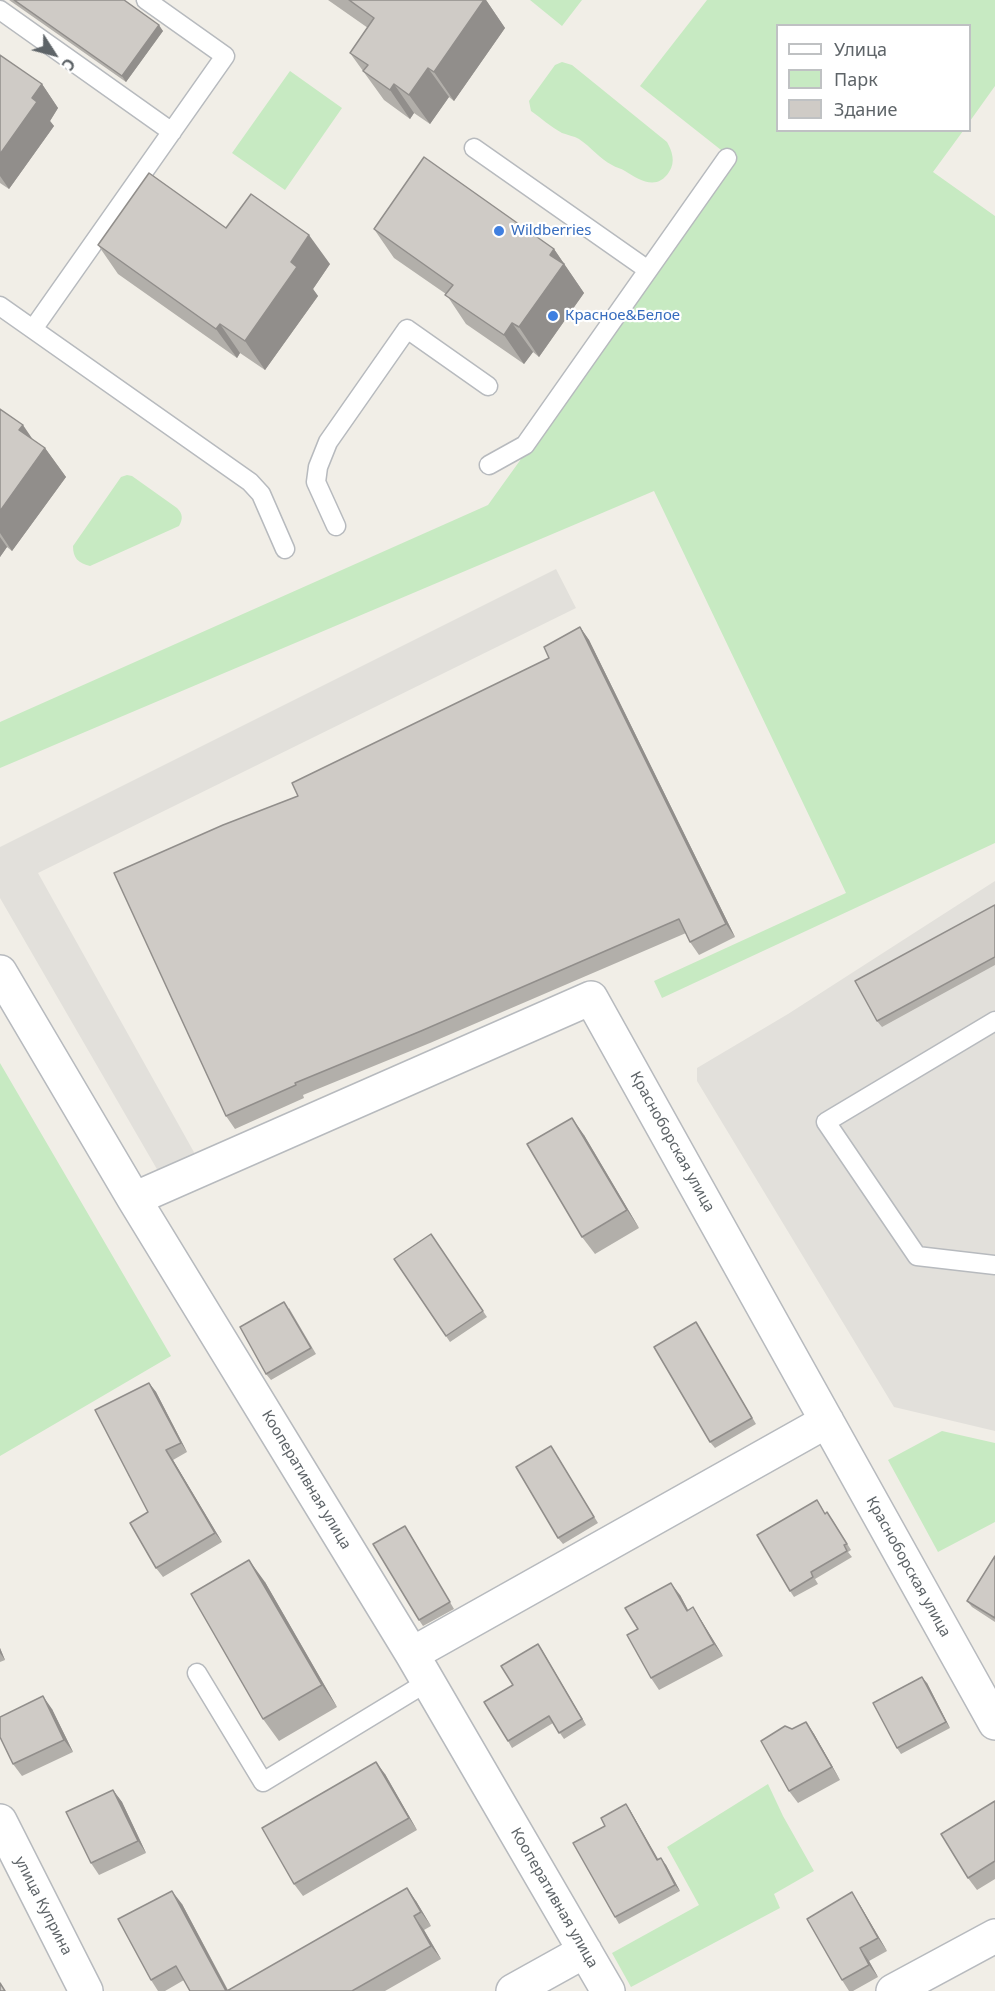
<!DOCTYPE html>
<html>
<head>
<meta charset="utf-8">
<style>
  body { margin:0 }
  #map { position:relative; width:995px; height:1991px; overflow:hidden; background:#f1eee7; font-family:"Noto Sans",sans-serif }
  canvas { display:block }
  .legend { position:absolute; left:776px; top:24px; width:195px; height:108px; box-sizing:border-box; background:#fff; border:2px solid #bfc1c3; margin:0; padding:8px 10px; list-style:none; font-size:18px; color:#5e6468 }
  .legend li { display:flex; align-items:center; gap:12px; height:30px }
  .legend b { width:30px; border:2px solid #bfc1c3 }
  .north { position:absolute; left:24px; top:24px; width:60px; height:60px; -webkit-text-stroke:4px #fff; paint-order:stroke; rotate:126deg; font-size:16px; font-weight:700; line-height:24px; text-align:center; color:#5e6468 }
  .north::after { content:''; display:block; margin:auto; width:21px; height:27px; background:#5e6468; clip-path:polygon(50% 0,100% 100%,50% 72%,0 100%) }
</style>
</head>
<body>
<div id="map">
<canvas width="995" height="1991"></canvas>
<ul class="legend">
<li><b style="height:8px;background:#fff"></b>Улица</li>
<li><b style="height:16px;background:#c7eac2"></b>Парк</li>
<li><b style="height:16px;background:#cfcbc6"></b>Здание</li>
</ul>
<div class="north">С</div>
</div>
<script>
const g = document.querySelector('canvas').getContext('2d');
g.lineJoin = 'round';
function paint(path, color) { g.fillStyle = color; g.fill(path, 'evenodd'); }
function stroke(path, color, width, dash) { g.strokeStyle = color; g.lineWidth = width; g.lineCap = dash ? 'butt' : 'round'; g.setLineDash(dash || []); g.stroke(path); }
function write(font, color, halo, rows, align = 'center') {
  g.font = font + ' "Noto Sans",sans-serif'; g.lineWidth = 4.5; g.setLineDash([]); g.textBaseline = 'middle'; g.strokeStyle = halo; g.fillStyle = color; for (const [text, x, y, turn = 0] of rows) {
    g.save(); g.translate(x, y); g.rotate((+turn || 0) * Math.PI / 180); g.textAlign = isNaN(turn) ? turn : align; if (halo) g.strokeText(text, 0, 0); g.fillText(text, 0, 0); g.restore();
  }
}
const industrial = new Path2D(`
  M556 569 576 608 38 873 195 1154 158 1171 0 898V847Z
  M995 881V1431L894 1407 697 1081V1068L788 1014Z`);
const green = new Path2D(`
  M530 0H582L562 26Z
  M707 0H995V86L970 121V26H778V130L963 131 933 172 995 216V843L662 998 654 981 846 893 654 491 0 768V722L488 505 735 161 640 86Z
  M562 62 572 65 667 142C672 151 676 162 669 172 657 191 639 180 625 171 621 168 616 168 612 165 600 159 591 147 579 139 574 136 567 135 562 133 551 127 541 118 531 111L529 101 555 65Z
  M290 71 342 108 285 190 232 153Z
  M127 475 132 476 177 508C183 514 183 519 179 526L90 566C78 563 73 558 73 546L121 477Z
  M0 1063 171 1356 0 1456Z
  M942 1431 995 1443V1522L938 1552 888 1460Z
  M768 1784 783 1816 814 1871 774 1894 780 1908 631 1987 612 1953 699 1905 667 1847Z`);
const lane = new Path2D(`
  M0 10 172 132
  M474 148 648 270
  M0 306 250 482 261 494 285 549
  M33 329 225 56 146 0
  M489 465 525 445 727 158
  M336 526 316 482 318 467 328 442 407 329 488 386
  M995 1021 826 1122 917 1256 995 1265
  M197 1673 263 1782 429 1681`);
const street = new Path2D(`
  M0 972 134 1199 412 1654 608 1991
  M134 1199 591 998 995 1723
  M412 1654 827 1421
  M0 1821 86 1991
  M513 1991 585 1951
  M893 1991 995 1936`);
const wall = new Path2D(`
  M9 0H124L163 31 126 82Z
  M328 0H486L505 28 454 101 449 97 430 124 414 113 410 119 384 100 350 53 368 28Z
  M0 55 42 84 58 108 50 121 54 126 9 189 0 183Z
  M226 228 330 264 313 289 318 296 265 370 240 353 237 358 118 274 98 245Z
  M374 229 554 249 584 293 539 357 533 352 524 364 466 324 446 294 394 258Z
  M0 409 32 439 45 448 66 477 12 551 7 547 0 557Z
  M580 627 589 640 735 937 699 955 690 942 686 933 430 1043 303 1095 304 1098 235 1129 226 1116 298 796 549 658Z
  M995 905V965L882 1027 877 1021Z
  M584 1135 639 1228 595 1254 582 1237Z
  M431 1234 487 1317 450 1342 394 1259Z
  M289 1308 316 1354 271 1380 266 1374Z
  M700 1329 756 1424 715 1448 710 1442Z
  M149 1383 156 1392 187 1452 173 1460 222 1542 163 1577 156 1568 148 1512Z
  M551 1446 598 1523 563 1544 558 1538Z
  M821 1506 825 1514 832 1519 851 1550 848 1552 852 1557 815 1579 818 1584 794 1597 790 1591Z
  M409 1532 454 1609 423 1626 419 1620Z
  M995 1556V1622L972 1607 967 1601Z
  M265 1582 337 1707 279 1741 263 1719Z
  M680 1595 688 1610 701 1620 723 1656 659 1690 651 1678 638 1629Z
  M538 1644 586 1725 564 1739 553 1723 512 1748 508 1741 513 1685Z
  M0 1648 5 1660 0 1662Z
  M927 1683 950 1728 901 1754 897 1748Z
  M52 1709 73 1752 22 1776 13 1764Z
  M806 1722 814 1734 840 1780 798 1803 789 1791 792 1729Z
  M385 1774 417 1830 303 1896 294 1884Z
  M113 1790 122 1802 146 1853 99 1875 91 1863Z
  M995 1801V1879L977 1890 968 1878Z
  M630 1810 658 1860 666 1865 680 1891 619 1924 615 1917 605 1826Z
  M416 1901 431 1926 424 1930 441 1959 385 1991H190L184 1980 165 1991H158L151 1980 182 1904 228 1990Z
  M860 1905 887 1951 869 1961 878 1977 853 1991H849L842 1980Z`);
const shadedWall = new Path2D(`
  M484 0H486L505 28 454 101 434 72Z
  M159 25 163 31 126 82 122 76Z
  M428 68 449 97 430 124 409 95Z
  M42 84 58 108 50 121 54 126 9 189 0 176V154L32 98Z
  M394 84 414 113 410 119 390 90Z
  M309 235 330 264 313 289 318 296 265 370 245 341 291 262Z
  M554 249 584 293 539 357 519 327 550 255Z
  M512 323 533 352 524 364 504 335Z
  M220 324 240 353 237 358 216 329Z
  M23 425 42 453 45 448 66 477 12 551 0 533V511L19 430Z
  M0 537 7 547 0 557Z
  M580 627 589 640 735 937 726 924Z
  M572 1118 584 1135 639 1228 627 1210Z
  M149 1383 156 1392 187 1452 181 1443Z
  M166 1450 173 1460 222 1542 215 1533Z
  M249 1560 265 1582 337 1707 322 1685Z
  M671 1583 680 1595 695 1623 687 1611Z
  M693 1607 701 1620 723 1656 714 1644Z
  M538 1644 542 1650 586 1725 582 1719Z
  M0 1648 5 1660 0 1653Z
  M922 1677 927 1683 950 1728 946 1722Z
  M43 1696 52 1709 73 1752 64 1740Z
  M806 1722 814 1734 840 1780 832 1767Z
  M376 1762 385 1774 417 1830 409 1818Z
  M113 1790 122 1802 146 1853 138 1841Z
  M626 1804 630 1810 662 1866 657 1860Z
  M661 1858 666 1865 680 1891 675 1885Z
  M407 1888 416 1901 431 1926 421 1912Z
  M172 1891 182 1904 228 1991H226Z
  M852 1892 860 1905 887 1951 878 1938Z
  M414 1916 424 1930 441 1959 431 1946Z
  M860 1948 869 1961 878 1977 869 1965Z`);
const building = new Path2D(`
  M14 0H124L159 25 122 76Z
  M349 0H484L434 72 428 68 409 95 394 84 390 90 363 71 368 65 350 53 374 18Z
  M0 55 42 84 32 98 37 102 0 154Z
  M424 157 554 249 550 255 564 264 519 327 512 323 504 335 445 295 453 285 374 229Z
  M149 173 226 228 251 194 309 235 291 262 297 267 245 341 220 324 216 329 98 245Z
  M0 409 23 425 19 430 45 448 0 511Z
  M580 627 726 924 690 942 679 919 421 1031 295 1083 296 1085 226 1116 114 873 223 825 298 796 292 783 549 658 544 647Z
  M995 905V957L877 1021 855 981Z
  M572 1118 627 1210 582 1237 527 1144Z
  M431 1234 483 1311 446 1336 394 1259Z
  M284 1302 311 1348 266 1374 240 1327Z
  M696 1322 752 1418 710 1442 654 1347Z
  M149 1383 181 1443 166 1450 215 1533 156 1568 130 1523 148 1512 95 1410Z
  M551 1446 594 1517 558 1538 516 1467Z
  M817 1500 825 1514 827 1512 847 1544 844 1545 847 1551 811 1572 813 1577 790 1591 757 1535Z
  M405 1526 450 1602 419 1620 373 1544Z
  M995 1556V1618L967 1601Z
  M249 1560 322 1685 263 1719 191 1594Z
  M671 1583 687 1611 693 1607 714 1644 651 1678 627 1635 638 1629 625 1608Z
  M538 1644 582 1719 559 1733 549 1716 508 1741 484 1702 513 1685 501 1666Z
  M922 1677 946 1722 897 1748 873 1703Z
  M43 1696 64 1740 13 1764 0 1737V1717Z
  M806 1722 832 1767 789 1791 761 1741 785 1726 792 1729Z
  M376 1762 409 1818 294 1884 262 1828Z
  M113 1790 138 1841 91 1863 66 1812Z
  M995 1801V1861L968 1878 941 1834Z
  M626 1804 657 1860 661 1858 675 1885 615 1917 573 1843 605 1826 601 1818Z
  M407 1888 421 1912 414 1916 431 1946 352 1991H227Z
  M172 1891 226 1991H190L176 1966 151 1980 118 1919Z
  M852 1892 878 1938 860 1948 869 1965 842 1980 807 1919Z
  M0 1983 5 1991H0Z`);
const markers = [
  [499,231,6,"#3f7fe0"],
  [553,316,6,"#3f7fe0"]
];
const shopNames = [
  ["Wildberries",511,231],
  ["Красное&Белое",565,316]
];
const streetNames = [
  ["Красноборская улица",672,1142,61],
  ["Кооперативная улица",306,1480,59],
  ["Красноборская улица",908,1567,61],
  ["Кооперативная улица",554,1898,60],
  ["улица Куприна",43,1906,63]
];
paint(industrial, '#e2e0db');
paint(green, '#c7eac2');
stroke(lane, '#b7babe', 21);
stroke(street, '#b7babe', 36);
stroke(lane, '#fff', 18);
stroke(street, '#fff', 33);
paint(wall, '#b2afaa');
paint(shadedWall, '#918e8b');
paint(building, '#cfcbc6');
stroke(building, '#918e8b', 1.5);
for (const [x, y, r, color] of markers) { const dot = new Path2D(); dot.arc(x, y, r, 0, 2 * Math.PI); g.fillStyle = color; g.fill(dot); stroke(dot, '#fff', 2); }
write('15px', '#366cbe', '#fff', shopNames, 'left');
write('15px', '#5e6468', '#fff', streetNames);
</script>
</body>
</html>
